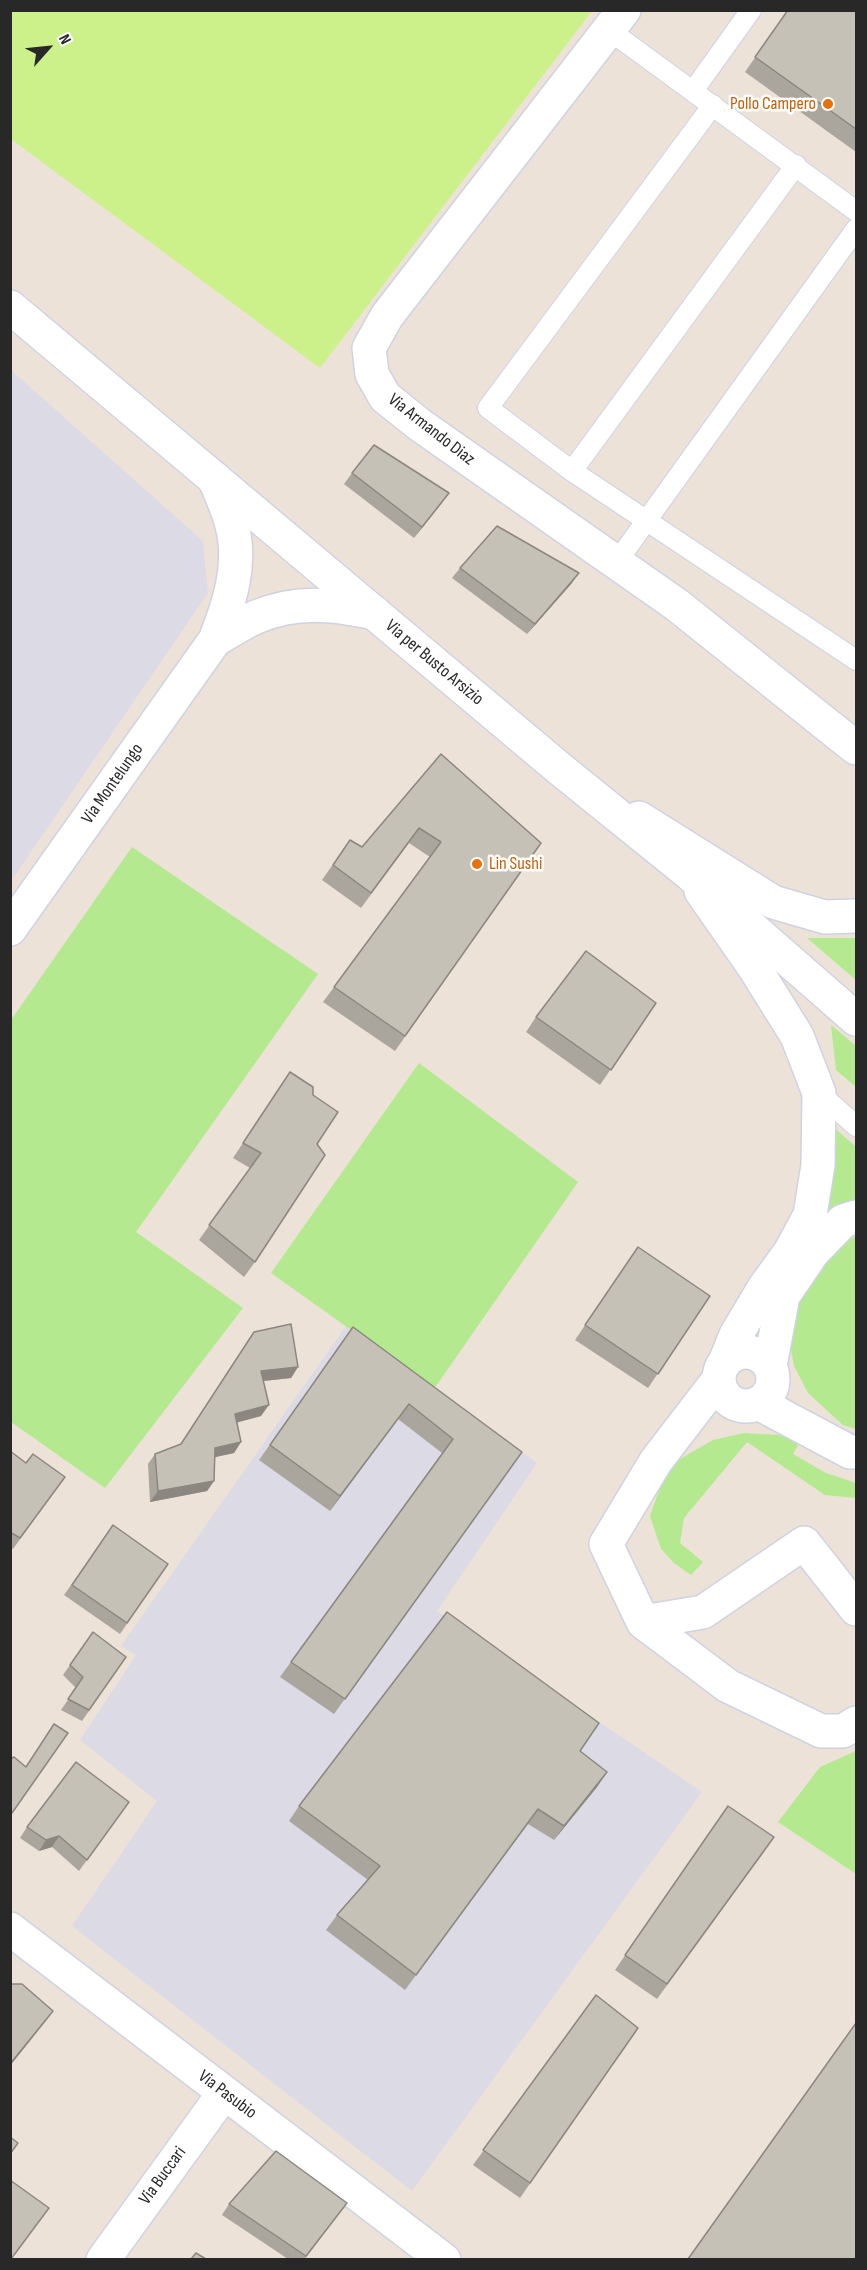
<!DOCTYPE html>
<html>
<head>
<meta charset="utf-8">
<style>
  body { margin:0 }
  #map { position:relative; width:867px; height:2270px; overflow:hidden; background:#ece2d8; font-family:"Sofia Sans Condensed",sans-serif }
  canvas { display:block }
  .frame { position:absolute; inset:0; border:12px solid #282828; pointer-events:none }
  .north { position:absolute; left:18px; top:18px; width:60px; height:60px; -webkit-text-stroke:4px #fff; paint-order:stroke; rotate:63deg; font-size:16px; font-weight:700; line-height:24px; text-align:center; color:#282828 }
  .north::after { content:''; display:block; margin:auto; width:21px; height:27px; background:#282828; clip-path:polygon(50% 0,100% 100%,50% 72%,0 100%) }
</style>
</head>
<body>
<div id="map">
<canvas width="867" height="2270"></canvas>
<div class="frame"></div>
<div class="north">N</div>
</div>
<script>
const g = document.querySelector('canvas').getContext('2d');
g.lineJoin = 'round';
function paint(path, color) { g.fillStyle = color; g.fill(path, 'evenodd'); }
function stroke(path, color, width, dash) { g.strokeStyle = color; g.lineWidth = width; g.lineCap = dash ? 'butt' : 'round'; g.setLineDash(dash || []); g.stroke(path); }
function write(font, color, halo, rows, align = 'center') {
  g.font = font + ' "Sofia Sans Condensed",sans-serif'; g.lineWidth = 5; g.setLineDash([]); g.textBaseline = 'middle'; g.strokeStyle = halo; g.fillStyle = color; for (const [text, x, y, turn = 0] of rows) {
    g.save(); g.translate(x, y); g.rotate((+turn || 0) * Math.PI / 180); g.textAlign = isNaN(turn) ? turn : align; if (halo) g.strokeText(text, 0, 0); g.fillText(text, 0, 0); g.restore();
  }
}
const industrial = new Path2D(`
  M11 370 203 541 208 593 11 881Z
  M346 1326 537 1463 437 1611 702 1792 412 2191 72 1926 157 1801 80 1740 136 1655 121 1646Z`);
const green = new Path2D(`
  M132 847 318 974 136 1232 243 1308 105 1488 11 1422V1020Z
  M807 938H856V980Z
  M831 1025 856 1046V1087L836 1070Z
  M419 1063 578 1182 434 1389 271 1273Z
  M831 1125 856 1147V1203L820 1221Z
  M856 1236V1429L843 1425 808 1393 794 1366 788 1333 793 1301 838 1245Z
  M744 1433 778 1435 800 1441 793 1454 826 1473 856 1483V1498L825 1495 747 1442 684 1518 680 1543 703 1562 691 1575 674 1563 661 1549 650 1516 662 1482 680 1459 713 1440Z
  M856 1751V1874L778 1822 820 1767Z`);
const pitch = new Path2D(`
  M11 10H592V11L320 368 11 139Z`);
const service = new Path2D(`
  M609 30 856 211
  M693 91 751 10
  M796 165 572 471 856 660
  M572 471 488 408 713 105
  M616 563 856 229
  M819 1093 856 1126`);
const minor = new Path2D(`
  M624 10 387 316 369 348 372 374 385 397 420 425 677 605 856 748
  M215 640C229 632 242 623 256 617 297 600 332 604 375 613
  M639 818 773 902 825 917 856 916
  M701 891 754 967 797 1036 819 1093 818 1165 810 1215 790 1252 764 1288 736 1335 725 1362
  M10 929 215 640C230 602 243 562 231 522 227 507 220 492 214 478
  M719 1379a27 27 0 1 1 54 0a27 27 0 1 1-54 0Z
  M770 1366 783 1296 813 1252 843 1221 856 1217
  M719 1379 656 1461 606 1544 643 1622 728 1686 821 1731H843L856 1723
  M758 1403 850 1452H856
  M643 1622 703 1612 804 1543 856 1609
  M10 1929 444 2260
  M103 2260 224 2093`);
const secondary = new Path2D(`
  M10 307 560 769 690 874 856 1019`);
const wall = new Path2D(`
  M788 10H856V152L745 72Z
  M352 473 441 504 414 538 344 484Z
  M460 568 572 583 527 634 452 578Z
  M441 754 541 843 395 1051 323 1002 430 857 409 843 361 908 322 880 350 840 362 847Z
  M656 1003 600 1085 526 1032 536 1017Z
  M280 1087 317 1144 255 1262 244 1277 199 1240 250 1168 233 1158Z
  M638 1247 710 1296 648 1388 575 1340Z
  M353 1327 522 1452 334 1714 280 1677 442 1453 398 1419 330 1511 259 1460Z
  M247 1343 298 1367 291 1378 263 1381 261 1416 237 1422 241 1442 234 1453 214 1457V1481L207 1491 150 1502 148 1464 155 1454 180 1445Z
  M10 1451 26 1463 65 1477 13 1549 10 1547Z
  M113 1525 168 1564 120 1634 64 1595Z
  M93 1632 126 1657 82 1721 61 1710 76 1688 63 1675Z
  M580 1751 607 1772 597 1787 554 1840 528 1824 405 1990 326 1930 337 1915 368 1880 289 1821 299 1806Z
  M129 1802 79 1871 52 1847 39 1851 20 1838 27 1827Z
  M728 1806 764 1852 657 1999 615 1970Z
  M596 1995 638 2028 520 2198 473 2165Z
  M229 2204 339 2214 305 2259H288L222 2215Z`);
const shadedWall = new Path2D(`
  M449 493 441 504 414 538 422 527Z
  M579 573 572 583 527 634 535 624Z
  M298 1367 291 1378 254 1382 261 1371Z
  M409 1404 398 1419 330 1511 340 1496Z
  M269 1405 261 1416 228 1425 235 1414Z
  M241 1442 234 1453 207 1459 215 1448Z
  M214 1481 207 1491 150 1502 158 1491Z
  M607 1772 597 1787 554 1840 564 1826Z
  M59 1836 52 1847 39 1851 46 1840Z
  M53 2011 45 2022 10 2066V2064Z`);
const building = new Path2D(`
  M788 10H856V129L755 57Z
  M374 445 449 493 422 527 352 473Z
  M497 526 579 573 535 624 460 568Z
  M441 754 541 843 405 1036 334 987 441 842 419 828 371 893 333 865 350 840 362 847Z
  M586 951 656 1003 611 1070 536 1017Z
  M290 1072 313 1087V1095L338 1112 317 1144 325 1155 255 1262 209 1225 261 1153 243 1143Z
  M638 1247 710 1296 658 1374 585 1325Z
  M291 1324 298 1367 261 1371 269 1405 235 1414 241 1442 215 1448 214 1481 158 1491 155 1454 181 1444 254 1332Z
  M353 1327 522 1452 345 1699 291 1662 453 1439 409 1404 340 1496 270 1445Z
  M10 1451 26 1463 33 1454 65 1477 20 1538 10 1532Z
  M113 1525 168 1564 127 1623 72 1585Z
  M447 1612 599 1723 580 1751 607 1772 564 1826 538 1809 416 1975 337 1915 380 1866 299 1806Z
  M93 1632 126 1657 89 1710 68 1699 83 1677 70 1665Z
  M54 1724 68 1733 12 1813 10 1812V1759L14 1757 26 1767Z
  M76 1762 129 1802 87 1860 59 1836 46 1840 27 1827Z
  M728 1806 774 1837 667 1984 625 1955Z
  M10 1984H22L53 2011 10 2064Z
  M596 1995 638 2028 530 2183 483 2150Z
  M856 2023V2259H688Z
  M10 2137 18 2143 10 2154Z
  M276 2151 347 2203 306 2256 229 2204Z
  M10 2180 49 2208 11 2259H10Z
  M196 2253 206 2259H191Z`);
const markers = [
  [828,104,6,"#e8710a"],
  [477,864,6,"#e8710a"]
];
const foodNames = [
  ["Pollo Campero",816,104],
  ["Lin Sushi",489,864,"left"]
];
const streetNames = [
  ["Via Armando Diaz",431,430,38],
  ["Via per Busto Arsizio",434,663,40],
  ["Via Montelungo",113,784,-55],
  ["Via Pasubio",227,2095,37],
  ["Via Buccari",163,2176,-54]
];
paint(industrial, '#dcdae4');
paint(green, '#b4e98f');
paint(pitch, '#ccf18a');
stroke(service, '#ced3e3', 22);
stroke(minor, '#ced3e3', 36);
stroke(secondary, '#ced3e3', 36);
stroke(service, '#fff', 20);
stroke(minor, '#fff', 33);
stroke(secondary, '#fff', 33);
paint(wall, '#aaa69d');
paint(shadedWall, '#8b8780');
paint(building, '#c6c1b7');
stroke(building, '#8b8780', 1.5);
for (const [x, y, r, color] of markers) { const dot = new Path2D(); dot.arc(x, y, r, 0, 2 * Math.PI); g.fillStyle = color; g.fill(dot); stroke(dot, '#fff', 2); }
write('18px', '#c56008', '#fff', foodNames, 'right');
write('18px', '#282828', '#fff', streetNames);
</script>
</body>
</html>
